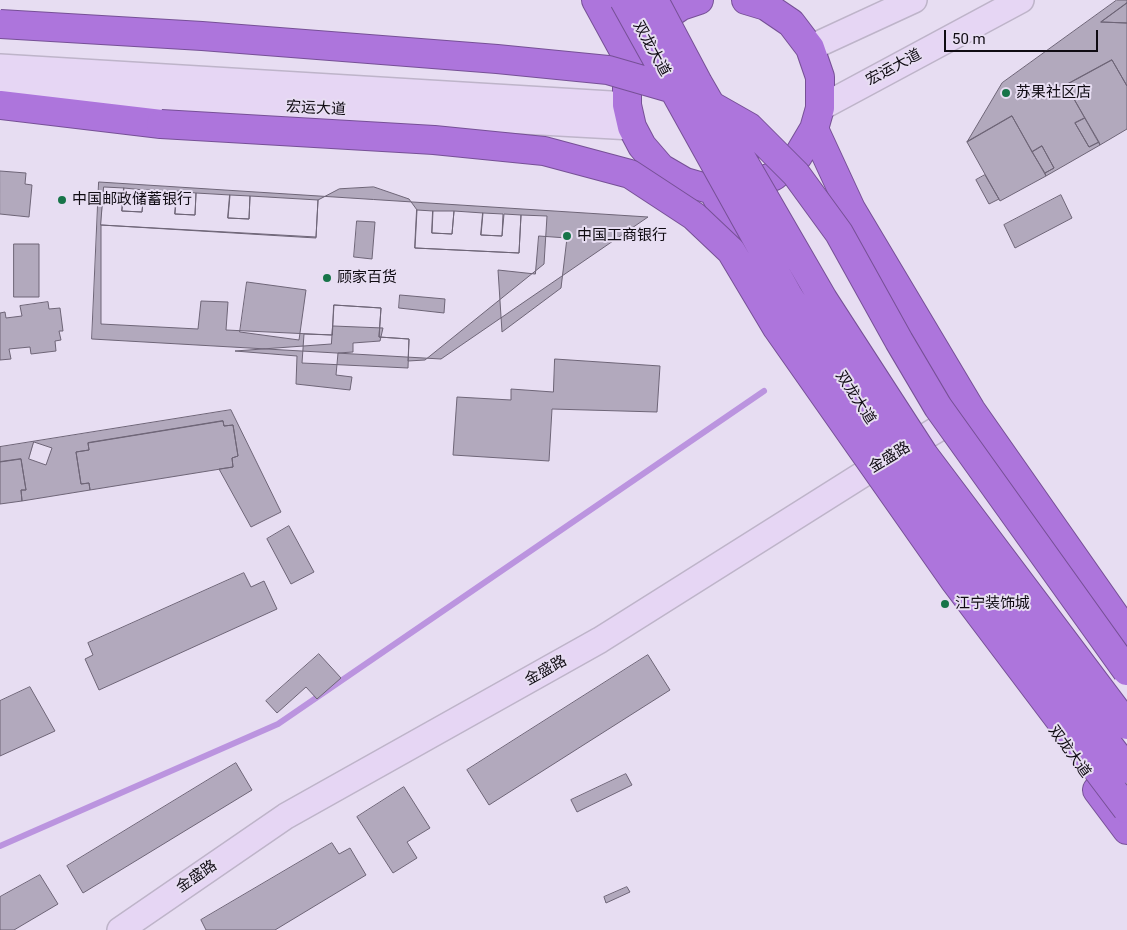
<!DOCTYPE html>
<html>
<head>
<meta charset="utf-8">
<style>
  body { margin:0 }
  #map { position:relative; width:1127px; height:930px; overflow:hidden; background:#e7ddf2; font-family:Roboto,sans-serif }
  canvas { display:block }
  .scale { position:absolute; left:944px; top:30px; width:154px; height:22px; box-sizing:border-box; border:2px solid #100c13; border-top:0; padding-left:6px; font-size:15px; line-height:18px; white-space:nowrap; color:#100c13; -webkit-text-stroke:4px #e7ddf2; paint-order:stroke }
</style>
</head>
<body>
<div id="map">
<canvas width="1127" height="930"></canvas>
<div class="scale">50 m</div>
</div>
<script>
const g = document.querySelector('canvas').getContext('2d');
g.lineJoin = 'round';
function stroke(path, color, width, dash) { g.strokeStyle = color; g.lineWidth = width; g.lineCap = dash ? 'butt' : 'round'; g.setLineDash(dash || []); g.stroke(path); }
function paint(path, color) { g.fillStyle = color; g.fill(path, 'evenodd'); }
function write(font, color, halo, rows, align = 'center') {
  g.font = font + ' Roboto,"Noto Sans SC",sans-serif'; g.lineWidth = 4; g.setLineDash([]); g.textBaseline = 'middle'; g.strokeStyle = halo; g.fillStyle = color; for (const [text, x, y, turn = 0] of rows) {
    g.save(); g.translate(x, y); g.rotate((+turn || 0) * Math.PI / 180); g.textAlign = isNaN(turn) ? turn : align; if (halo) g.strokeText(text, 0, 0); g.fillText(text, 0, 0); g.restore();
  }
}
const stream = new Path2D(`
  M0 846 278 724 764 391`);
const building = new Path2D(`
  M1117 0H1127V3L1101 22 1127 23V86L1112 60 1066 85 1085 118 1075 123 1089 147 1099 142 1100 145 1046 176 1045 173 1054 168 1042 146 1032 152 1012 116 967 142 1002 83Z
  M1127 3V23L1101 22Z
  M1112 60 1127 86V129L1100 145 1066 85Z
  M1012 116 1046 176 1000 201 967 142Z
  M1085 118 1099 142 1089 147 1075 123Z
  M1042 146 1054 168 1045 173 1032 152Z
  M0 171 26 173 25 184 32 185 29 217 0 214Z
  M985 175 999 199 989 204 976 180Z
  M99 182 648 217 441 359 92 339Z
  M104 187 124 188 122 211 142 212 144 190 177 191 175 214 195 215 196 193 230 195 228 218 249 219 250 196 318 200 316 237 101 225Z
  M374 187 409 199 417 210 415 248 519 253 521 215 547 216 544 264 425 360 408 361 409 339 379 337 381 308 334 305 332 335 226 330 228 302 201 301 198 329 101 324V225L316 238 318 200 339 189Z
  M124 188 144 190 142 212 122 211Z
  M177 191 196 193 195 215 175 214Z
  M230 195 250 196 249 219 228 218Z
  M1061 195 1072 218 1015 248 1004 225Z
  M417 210 433 211 432 233 452 234 454 211 483 213 481 235 502 236 504 214 521 215 519 253 415 248Z
  M433 211H454L452 234 432 233Z
  M483 213 503 214 502 236 481 235Z
  M357 221 375 222 372 259 354 257Z
  M539 236 567 238 561 288 502 332 498 270 535 274Z
  M14 244H39V297H14Z
  M247 282 306 290 299 340 240 332Z
  M400 295 445 299 444 313 399 308Z
  M48 302 49 309 60 308 63 331H59L61 340 55 341 56 351 31 354 30 347 9 349 11 359 0 360V313L5 312 6 318 22 316 20 306Z
  M334 305 381 308 379 337 409 339 408 368 302 363 304 334 332 335Z
  M333 326 383 328 380 341 353 343V352L338 353 336 375 352 377 350 390 296 384 297 356 235 351 331 344Z
  M555 359 660 366 657 412 552 409 549 461 453 455 457 397 511 400V389L553 392Z
  M231 410 281 512 251 527 219 469 233 467 232 458 238 456 233 425 224 426 223 421 88 443 89 450 76 452 81 484 89 483 90 490 22 501 21 490H26L21 459 0 462V447Z
  M223 421 224 426 233 425 238 456 232 458 233 467 90 490 89 483 81 484 76 452 89 450 88 443Z
  M34 442 52 448 46 465 29 459Z
  M21 459 26 490H21L22 501 0 504V462Z
  M289 526 314 572 291 584 267 539Z
  M244 573 251 587 264 581 277 609 99 690 85 659 93 655 88 643Z
  M319 654 341 678 317 699 306 687 277 713 266 701Z
  M648 655 670 690 489 805 467 770Z
  M30 687 55 731 0 756V701Z
  M236 763 252 790 83 893 67 866Z
  M626 774 632 785 577 812 571 800Z
  M404 787 430 828 407 842 417 858 393 873 357 817Z
  M332 843 339 854 350 848 366 875 275 930H206L201 920Z
  M40 875 58 904 14 930H0V897Z
  M627 887 630 892 606 903 604 897Z`);
const secondary = new Path2D(`
  M810 48 914 0
  M0 67 627 105
  M0 92 632 127
  M820 108 1021 0
  M120 930 286 816 600 640 865 473 966 412`);
const highway = new Path2D(`
  M596 0 631 64
  M699 0 681 6 659 21 642 41 631 64 627 84V105L632 127 642 146 661 168 685 182 713 190 744 188 774 176 798 156 814 129 820 108V77L810 48 791 23 766 6 746 0
  M0 105 161 124
  M814 129 851 209 971 410 1127 633
  M713 190 756 273
  M1097 790 1127 830`);
const highwayBridge = new Path2D(`
  M624 0 789 297 911 482 996 597 1127 769
  M654 0 698 83 823 299 924 455 1127 725
  M0 24 202 36 497 59 608 70 691 94 749 127 796 174 839 233 899 341 938 407 1127 671
  M161 124 434 140 544 151 630 174 694 216 731 251 777 328 954 580 1127 809`);
const markers = [
  [1006,93,5,"#177449"],
  [62,200,5,"#177449"],
  [567,236,5,"#177449"],
  [327,278,5,"#177449"],
  [945,604,5,"#177449"]
];
const streetNames = [
  ["双龙大道",651,49,61],
  ["宏运大道",894,68,-28],
  ["宏运大道",316,109,3],
  ["双龙大道",855,398,57],
  ["金盛路",890,458,-31],
  ["金盛路",546,671,-29],
  ["双龙大道",1069,752,54],
  ["金盛路",197,877,-34]
];
const poiNames = [
  ["苏果社区店",1016,93],
  ["中国邮政储蓄银行",72,200],
  ["中国工商银行",577,236],
  ["顾家百货",337,278],
  ["江宁装饰城",955,604]
];
stroke(stream, '#bb94df', 6);
paint(building, '#b2a9bd');
stroke(building, '#6e6577', 1);
stroke(secondary, '#beb4c9', 28);
stroke(highway, '#765096', 30);
stroke(secondary, '#e6d6f4', 25);
stroke(highway, '#ad75dc', 28);
stroke(highwayBridge, '#765096', 30, []);
stroke(highwayBridge, '#ad75dc', 28);
for (const [x, y, r, color] of markers) { const dot = new Path2D(); dot.arc(x, y, r, 0, 2 * Math.PI); g.fillStyle = color; g.fill(dot); stroke(dot, '#e7ddf2', 2); }
write('15px', '#100c13', '#e7ddf2', streetNames);
write('15px', '#100c13', '#e7ddf2', poiNames, 'left');
</script>
</body>
</html>
